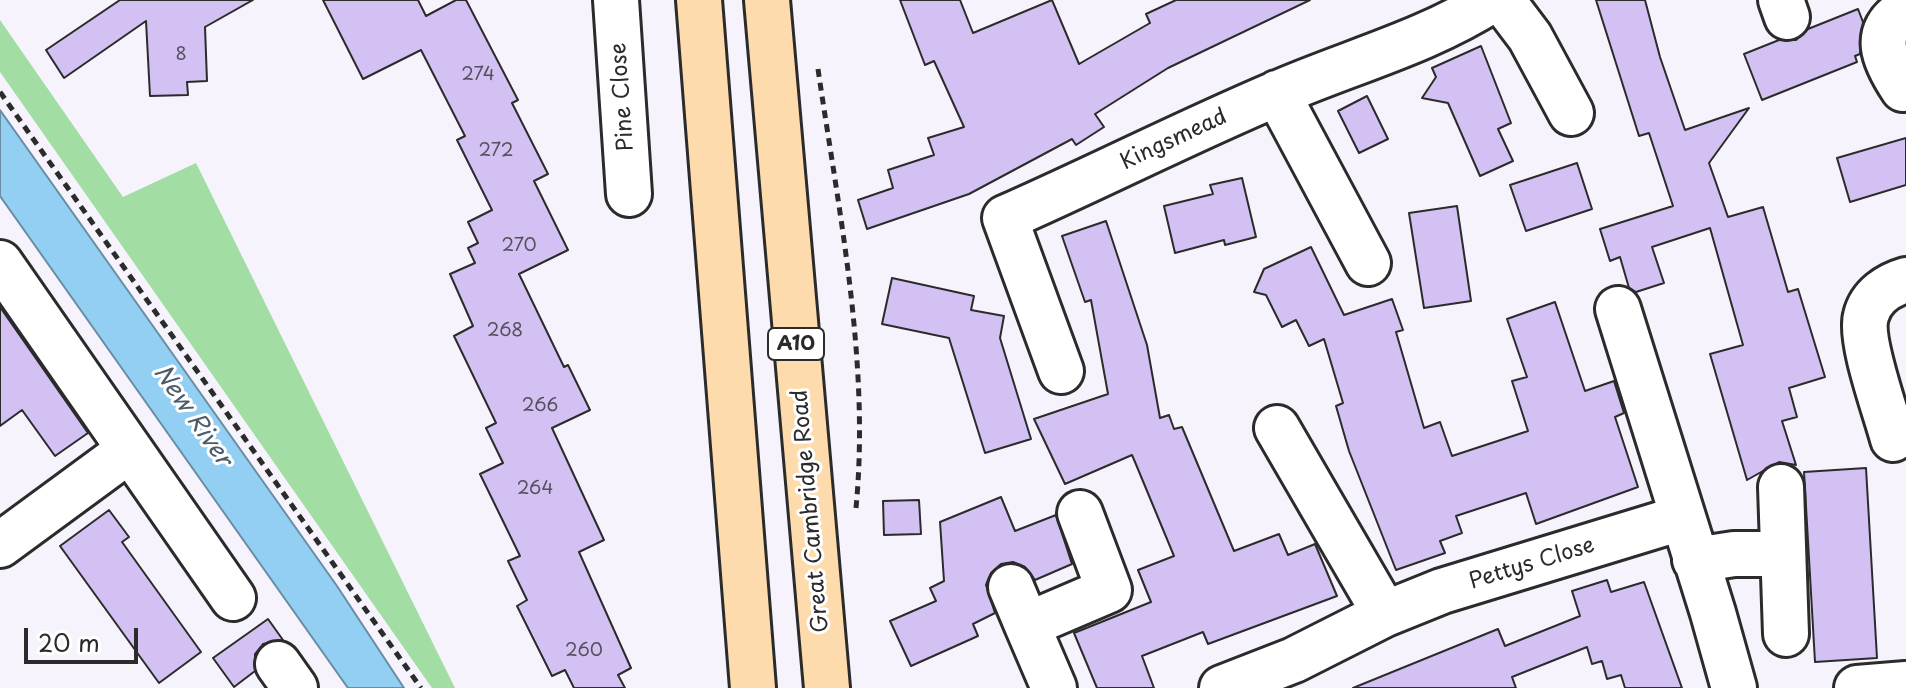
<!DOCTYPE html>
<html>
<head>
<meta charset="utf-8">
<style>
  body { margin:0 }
  #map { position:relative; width:1906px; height:688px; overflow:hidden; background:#f6f3fc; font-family:"Playpen Sans",sans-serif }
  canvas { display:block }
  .scale { position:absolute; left:24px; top:628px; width:114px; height:36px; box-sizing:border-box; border:4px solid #2b2b2b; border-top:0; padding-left:10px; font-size:24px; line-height:28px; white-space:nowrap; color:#2b2b2b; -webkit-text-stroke:6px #fff; paint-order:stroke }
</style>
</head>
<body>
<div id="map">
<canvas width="1906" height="688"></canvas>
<div class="scale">20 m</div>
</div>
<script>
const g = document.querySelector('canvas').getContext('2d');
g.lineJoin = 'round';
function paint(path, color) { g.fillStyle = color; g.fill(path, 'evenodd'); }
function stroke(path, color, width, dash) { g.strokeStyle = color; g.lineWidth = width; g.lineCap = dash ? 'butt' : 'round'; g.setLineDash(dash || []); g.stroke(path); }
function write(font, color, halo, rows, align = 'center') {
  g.font = font + ' "Playpen Sans",sans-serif'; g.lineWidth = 6; g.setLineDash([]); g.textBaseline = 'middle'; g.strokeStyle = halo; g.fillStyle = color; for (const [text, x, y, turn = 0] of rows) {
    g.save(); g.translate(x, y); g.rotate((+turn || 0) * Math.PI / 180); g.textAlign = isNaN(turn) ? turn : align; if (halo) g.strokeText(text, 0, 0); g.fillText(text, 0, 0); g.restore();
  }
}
const green = new Path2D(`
  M0 20 123 197 196 163 455 688H432L0 72Z`);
const water = new Path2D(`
  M0 110 337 586 404 688H348L0 196Z`);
const building = new Path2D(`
  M120 0H253L205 27 207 81 187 82 188 95 150 96 146 21 64 78 46 50Z
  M323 0H418L426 16 456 0H466L518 100 512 103 548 174 534 181 568 250 519 274 564 367 568 365 590 410 552 428 604 540 579 552 631 668 618 675 625 688H574L565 670 552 676 517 606 527 600 508 561 520 556 480 474 503 463 486 428 496 423 454 336 473 326 450 274 475 263 468 248 478 243 468 222 492 210 457 140 465 136 421 50 363 79Z
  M900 0H960L973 33 1052 0 1079 64 1150 23 1146 14 1176 0H1310L1168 68 1095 114 1104 127 1076 145 1072 139 969 194 867 229 858 200 893 188 888 170 934 155 928 138 964 127 934 61 925 65Z
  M1596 0H1645L1660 57 1685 130 1749 108 1709 163 1728 217 1763 207 1788 292 1798 289 1825 377 1789 388 1797 417 1782 421 1796 465 1779 462 1747 480 1710 354 1743 345 1710 228 1652 247 1664 283 1636 292 1629 288 1620 257 1610 261 1600 229 1673 206 1649 133 1639 136Z
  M1858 9 1863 22 1860 54 1855 56 1857 62 1762 100 1744 54 1779 40H1796L1808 29Z
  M1481 46 1511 123 1498 129 1513 161 1480 176 1448 103 1422 98 1436 77 1432 68Z
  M1367 96 1388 139 1359 153 1338 111Z
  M1906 138V185L1850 202 1837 158Z
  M1577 163 1592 209 1526 231 1510 185Z
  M1242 178 1256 237 1225 245 1224 240 1175 253 1164 206 1213 194 1210 185Z
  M1457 206 1471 301 1424 308 1409 213Z
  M1106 221 1147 345 1160 418 1169 415 1174 429 1182 427 1234 551 1279 534 1288 555 1315 544 1337 596 1208 644 1203 632 1142 656 1154 688H1097L1074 633 1151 602 1138 570 1174 556 1135 462 1132 455 1065 484 1034 419 1108 394 1091 300 1085 302 1062 236Z
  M1311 247 1344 315 1392 299 1403 330 1396 332 1424 428 1440 422 1452 456 1528 431 1512 381 1527 377 1507 319 1555 302 1585 391 1614 381 1624 413 1615 417 1638 487 1536 524 1526 493 1456 516 1462 533 1440 541 1445 553 1396 570 1349 451 1336 406 1343 403 1324 339 1309 346 1296 320 1282 327 1266 295 1254 292 1264 269Z
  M892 278 974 296 971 310 1004 316 1000 338 1031 439 985 453 949 338 882 324Z
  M0 307 88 433 55 456 22 410 0 426Z
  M1866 468 1877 658 1815 662 1804 472Z
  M1001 497 1015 531 1056 515 1072 564 1035 580 1025 567 1013 562 1001 564 991 573 986 585 995 613 973 624 978 636 911 666 890 621 936 601 930 588 944 581 940 522Z
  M919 500 921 534 884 535 883 501Z
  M109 510 129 537 122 542 201 652 159 683 60 546Z
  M1607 580 1611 592 1644 582 1682 688H1625L1621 675 1607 679 1602 661 1592 664 1587 647 1512 677 1516 688H1353L1498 629 1505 646 1580 616 1572 591Z
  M268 619 283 640 263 644 255 654V671L234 687 213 658Z`);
const path = new Path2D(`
  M818 69C839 213 870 362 856 508
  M0 92 421 688`);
const minor = new Path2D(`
  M616 0 629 194
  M1502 0 1530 37 1571 113
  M1781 0 1787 17
  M1906 10C1869 31 1885 62 1903 89L1906 88
  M1277 93 1368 263
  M0 263 233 598
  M1618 309 1713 613 1734 688
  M1061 371 1005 218C1096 178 1184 133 1276 94 1349 62 1425 43 1492 0
  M1277 428 1385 614
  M1893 439C1886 412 1859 340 1866 316 1871 296 1889 285 1906 280
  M1781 487 1786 634
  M0 545 128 451
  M1695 560 1734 554H1781
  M1011 587 1027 625 1109 590 1080 513
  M1027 625 1054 688
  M278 664 295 688
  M1222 688 1294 660 1385 614 1442 591 1681 518
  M1857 688 1906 684`);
const highway = new Path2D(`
  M699 0 753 688
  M767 0 827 688`);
const numberNames = [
  ["8",181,55],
  ["274",478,75],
  ["272",496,151],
  ["270",519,246],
  ["268",505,331],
  ["266",540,406],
  ["264",535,489],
  ["260",584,651]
];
const shields = [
  [796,344,56]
];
const shieldNames = [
  ["A10",796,344]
];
const streetNames = [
  ["Pine Close",623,97,-94],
  ["Kingsmead",1174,140,-25],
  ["Great Cambridge Road",811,511,-95],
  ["Pettys Close",1532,564,-17]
];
const waterNames = [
  ["New River",192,416,55]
];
paint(green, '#a2dea4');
paint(water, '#93cff3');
stroke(water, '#698da3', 2);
paint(building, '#d2c1f2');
stroke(building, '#2b2b2b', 2);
stroke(minor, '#2b2b2b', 50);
stroke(highway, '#2b2b2b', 50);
stroke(path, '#2b2b2b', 5, [8, 6]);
stroke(minor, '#fff', 44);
stroke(highway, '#fddbac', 44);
write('18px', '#55505d', null, numberNames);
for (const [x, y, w] of shields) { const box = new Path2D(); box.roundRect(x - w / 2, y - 16, w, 32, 6); g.fillStyle = '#fff'; g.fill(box); stroke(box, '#2b2b2b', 2); }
write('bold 20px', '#2b2b2b', null, shieldNames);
write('22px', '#2b2b2b', '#fff', streetNames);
write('italic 24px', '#4a5c67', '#fff', waterNames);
</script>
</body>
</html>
